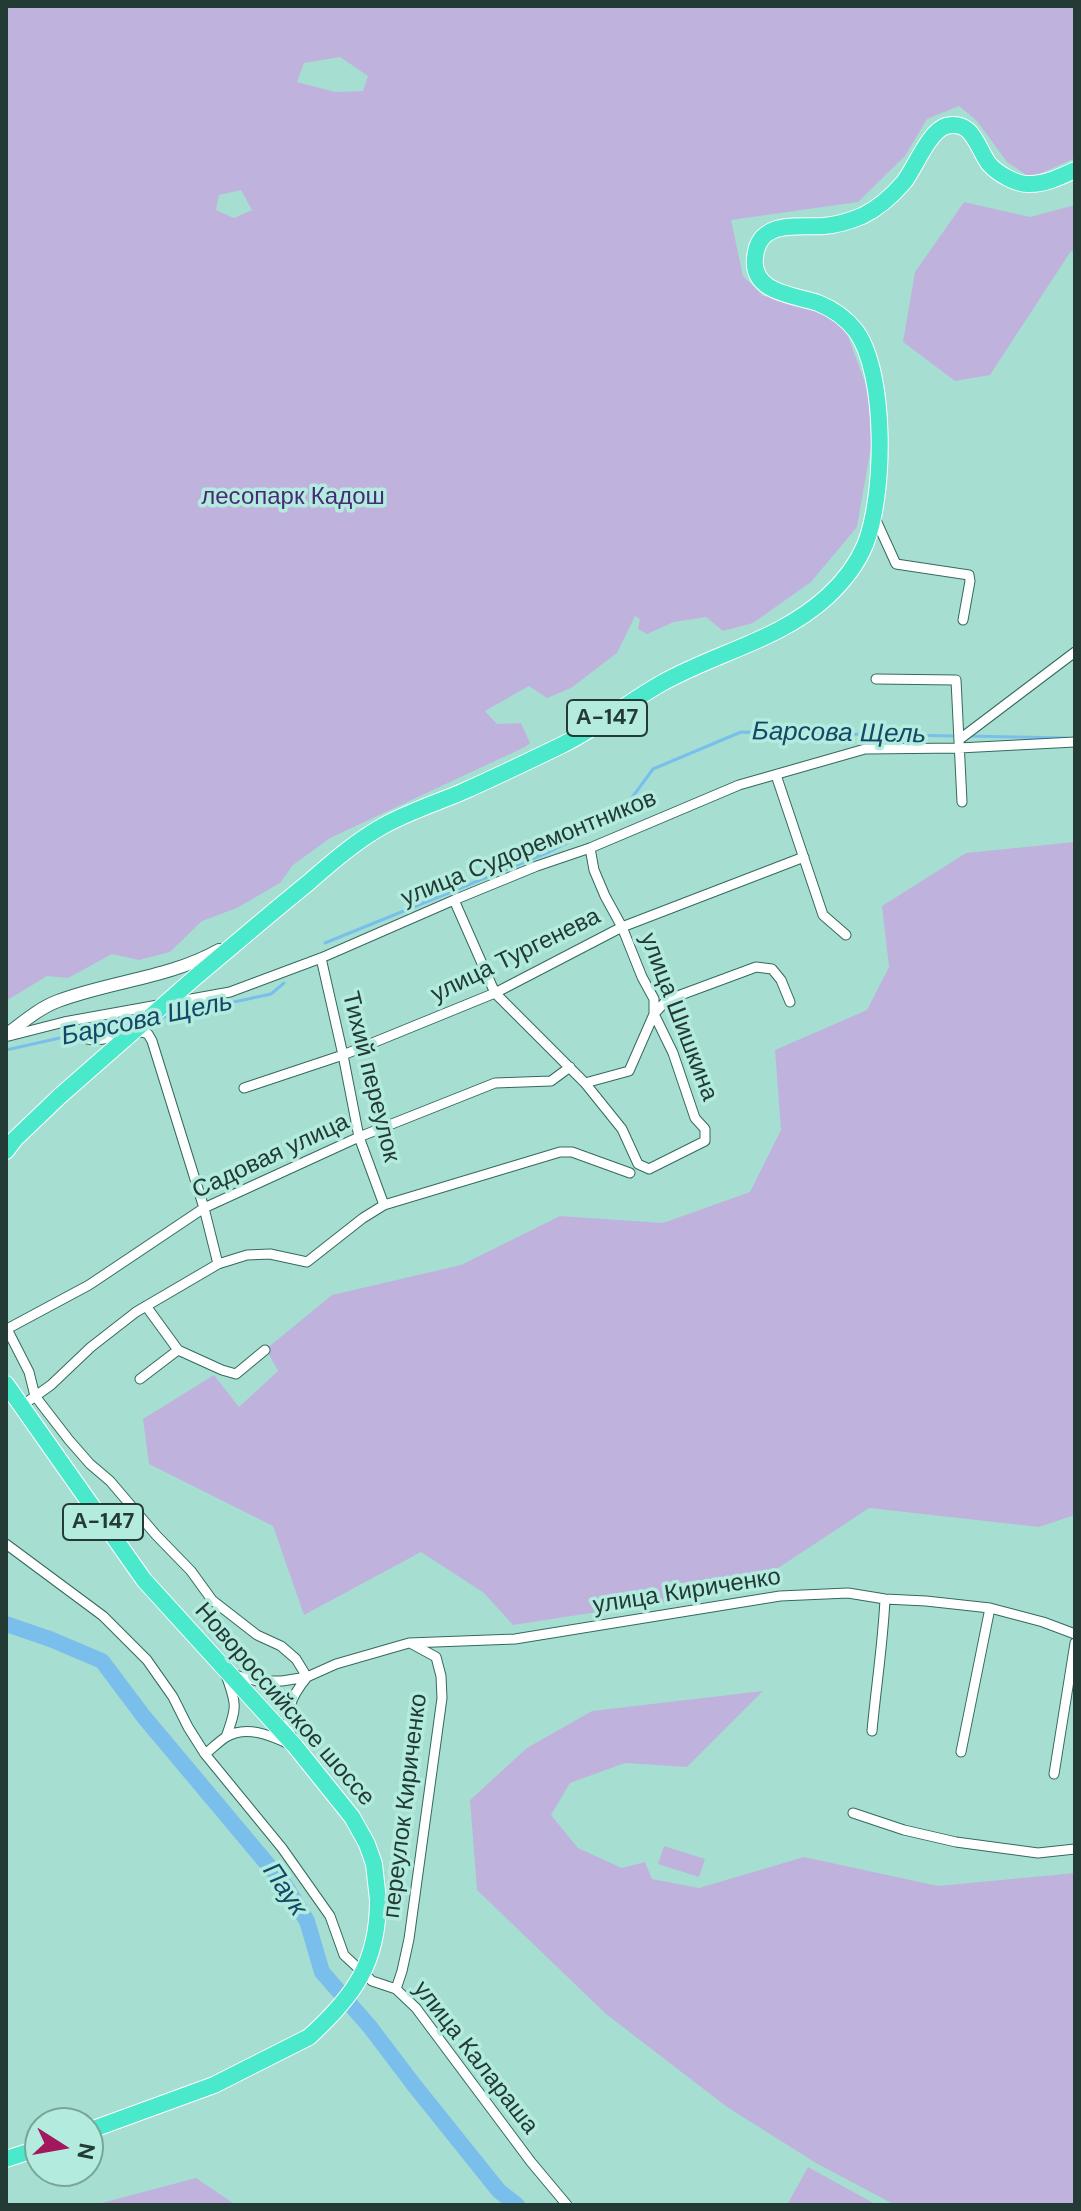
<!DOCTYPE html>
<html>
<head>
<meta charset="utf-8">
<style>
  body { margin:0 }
  #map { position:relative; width:1081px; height:2211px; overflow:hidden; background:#a6dfd1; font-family:"DM Sans",sans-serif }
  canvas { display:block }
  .frame { position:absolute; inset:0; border:8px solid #233a35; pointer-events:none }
  .north { position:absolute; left:24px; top:2107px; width:80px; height:80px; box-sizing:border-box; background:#b3ecde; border:2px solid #79a59a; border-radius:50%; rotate:101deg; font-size:22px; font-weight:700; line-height:32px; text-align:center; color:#233a35 }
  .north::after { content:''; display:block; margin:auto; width:28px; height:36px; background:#a3175d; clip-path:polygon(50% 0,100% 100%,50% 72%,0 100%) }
</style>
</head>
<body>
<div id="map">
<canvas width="1081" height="2211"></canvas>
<div class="frame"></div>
<div class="north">N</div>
</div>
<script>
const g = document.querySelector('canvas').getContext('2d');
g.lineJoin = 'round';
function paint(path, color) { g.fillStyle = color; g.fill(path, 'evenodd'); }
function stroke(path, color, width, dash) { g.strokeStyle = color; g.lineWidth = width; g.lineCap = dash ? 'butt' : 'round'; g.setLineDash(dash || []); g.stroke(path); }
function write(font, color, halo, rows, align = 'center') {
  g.font = font + ' "DM Sans",sans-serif'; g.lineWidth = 7; g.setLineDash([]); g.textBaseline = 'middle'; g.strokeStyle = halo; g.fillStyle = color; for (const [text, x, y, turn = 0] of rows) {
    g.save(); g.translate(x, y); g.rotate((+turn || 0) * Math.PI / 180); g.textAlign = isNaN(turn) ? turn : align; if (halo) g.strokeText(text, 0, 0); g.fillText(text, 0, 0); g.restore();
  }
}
const green = new Path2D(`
  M6 6H1075V158L1031 178 1007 162 977 121 959 106 927 119 905 156 858 202 731 220 743 276 763 296 805 303 844 325 870 396 871 446 857 527 811 582 753 623 723 631 706 617 674 622 647 634 638 629 640 619 635 616 617 653 571 688 547 698 529 686 485 711 497 724 521 723 530 743 525 747 330 838 293 865 280 883 237 908 202 921 170 952 139 960 112 954 68 978 47 976 6 1001ZM340 57 368 76 363 91 335 92 297 82 304 63ZM241 190 252 210 234 218 216 210 219 195Z
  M964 202 1030 217 1075 205V253L1071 251 990 375 955 381 903 342 915 272Z
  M1075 842V1515L1039 1527 869 1508 757 1582 682 1599 513 1625 484 1593 421 1552 304 1615 273 1526 149 1464 143 1419 214 1375 239 1407 278 1371 266 1349 332 1295 461 1265 560 1216 663 1223 750 1192 781 1130 775 1050 867 1010 889 967 882 906 966 853Z
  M763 1691 687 1767 625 1763 570 1783 551 1815 578 1848 622 1868 645 1862 652 1879 699 1888 804 1857 938 1886 1075 1873V2205H895L816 2163 727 2107 606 2014 477 1890 470 1800 527 1748 592 1711Z
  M664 1846 705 1859 699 1877 658 1864Z
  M808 2167 877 2205H787Z
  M196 2178 236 2205H94Z`);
const stream = new Path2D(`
  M967 736 1067 738
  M325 943 549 852 617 818 653 769 741 732 955 736
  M159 1018 271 994 284 983
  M80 1034 132 1024
  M6 1050 73 1035`);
const river = new Path2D(`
  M6 1624 50 1639 102 1661 144 1717 285 1885 307 1921 322 1972 370 2027 414 2085 499 2191 517 2205`);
const street = new Path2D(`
  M875 518 896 564 969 575 970 581 963 620
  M876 679 956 680 962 802
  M960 739 1075 652
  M776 775 823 915 846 935
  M454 900 495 993 585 1083 622 1129 638 1164 649 1169 705 1141V1129L695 1118 673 1053 654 1014V999L642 977 622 927 605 896 594 870 590 848
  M321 958 343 1055 359 1137 384 1205
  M64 1022C87 1053 111 1035 142 1032L148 1034 152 1041 204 1208 218 1264
  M9 1036 64 1022 230 992 321 958 454 900 537 866 590 848 739 785 865 749 959 748 1075 742
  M585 1083 629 1071 654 1014 667 1000 756 967 772 969 781 980 790 1002
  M244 1088 343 1055 495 993 622 927 804 857
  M146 1306 178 1350
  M7 1329 89 1285 204 1208 359 1137 495 1083 551 1081 570 1067
  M7 1329 29 1372 35 1396 69 1440 90 1464 110 1481 156 1535 191 1571 212 1600 257 1635 281 1646 296 1659 307 1677
  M140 1379 178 1350 222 1370 236 1374 265 1350
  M20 1407 51 1385 91 1347 136 1312 218 1264 247 1255 270 1254 307 1262 363 1218 384 1205 560 1152H572L630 1173
  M6 1544 103 1616 147 1660 173 1697 188 1727 205 1754 282 1848 330 1916 344 1955 372 1981 396 1989 416 2008 531 2162 567 2205
  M235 1675 257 1681H282L307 1677 336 1664 409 1643 515 1639 780 1596 848 1593 885 1599 926 1601 990 1608 1043 1622 1075 1634
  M872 1731C876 1687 883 1643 885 1599
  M226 1737C237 1707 237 1705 226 1675
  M292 1739C284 1712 290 1698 307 1677
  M961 1752 990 1608
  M205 1754C212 1749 218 1742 226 1737 246 1725 270 1735 289 1744
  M1054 1774 1075 1643
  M853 1813 904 1830 956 1842 1038 1853 1075 1849
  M396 1989 402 1971 409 1939 442 1698 441 1676 436 1657 412 1644`);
const secondary = new Path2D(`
  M6 1035C22 1023 39 1008 58 1001 111 981 169 978 219 950`);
const highway = new Path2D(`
  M199 974C235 944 271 913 308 883 331 863 356 841 383 826 408 812 436 803 462 792 496 777 529 761 562 745 597 728 628 702 662 683 719 651 779 641 828 596 843 582 857 564 865 545 885 496 887 374 856 331 846 318 833 309 818 303 794 295 751 293 755 258 758 219 797 228 824 226 836 225 850 221 862 216 879 208 892 196 904 182 915 168 929 131 946 126 973 119 977 148 989 164 998 174 1017 185 1030 184 1046 184 1062 176 1075 170
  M6 1151 15 1139 61 1095
  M6 1384 144 1580 295 1746 352 1817 367 1844 374 1864 378 1900
  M88 2131 214 2085 309 2037
  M6 2159 40 2148`);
const highwayBridge = new Path2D(`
  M61 1095 199 974
  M309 2037C354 1996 378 1963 378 1900`);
const shields = [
  [607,718,80],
  [103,1522,80]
];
const shieldNames = [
  ["А-147",607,718],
  ["А-147",103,1522]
];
const parkNames = [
  ["лесопарк Кадош",293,498]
];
const streetNames = [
  ["улица Судоремонтников",529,849,-22],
  ["улица Тургенева",516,956,-26],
  ["улица Шишкина",678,1017,69],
  ["Тихий переулок",370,1077,76],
  ["Садовая улица",271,1157,-25],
  ["улица Кириченко",687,1592,-9],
  ["Новороссийское шоссе",284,1705,49],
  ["переулок Кириченко",406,1806,-83],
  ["улица Калараша",475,2058,52]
];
const waterNames = [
  ["Барсова Щель",839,734,1],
  ["Барсова Щель",147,1020,-12],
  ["Паук",284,1890,56]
];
paint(green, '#bfb3de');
stroke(stream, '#7abfeb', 3);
stroke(river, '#7abfeb', 16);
stroke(street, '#336a5e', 11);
stroke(secondary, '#336a5e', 14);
stroke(highway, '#fff', 18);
stroke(street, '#fff', 9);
stroke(secondary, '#fff', 12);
stroke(highway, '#4be9cb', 16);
stroke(highwayBridge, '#fff', 18, []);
stroke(highwayBridge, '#4be9cb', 16);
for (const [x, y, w] of shields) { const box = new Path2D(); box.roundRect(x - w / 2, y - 18, w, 36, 6); g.fillStyle = '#b3ecde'; g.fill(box); stroke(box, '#233a35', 2); }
write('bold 22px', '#233a35', null, shieldNames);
write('24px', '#482b76', '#b3ecde', parkNames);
write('24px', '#233a35', '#b3ecde', streetNames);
write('italic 26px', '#134967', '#b3ecde', waterNames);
</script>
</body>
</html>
